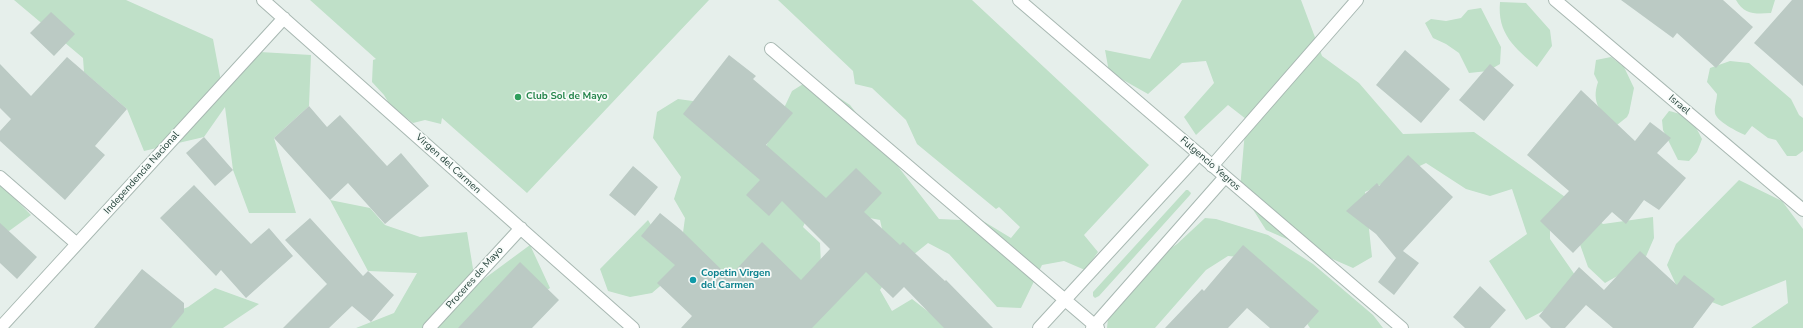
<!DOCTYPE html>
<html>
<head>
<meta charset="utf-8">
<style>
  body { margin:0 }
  canvas { display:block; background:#e6efeb }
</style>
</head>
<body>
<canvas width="1803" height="328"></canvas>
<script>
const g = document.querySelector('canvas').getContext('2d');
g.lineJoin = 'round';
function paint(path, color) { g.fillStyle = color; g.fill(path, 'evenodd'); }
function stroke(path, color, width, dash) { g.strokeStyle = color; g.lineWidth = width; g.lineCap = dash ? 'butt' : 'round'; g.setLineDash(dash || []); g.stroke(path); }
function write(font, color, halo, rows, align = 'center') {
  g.font = font + ' "Nunito Sans",sans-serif'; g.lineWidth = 3.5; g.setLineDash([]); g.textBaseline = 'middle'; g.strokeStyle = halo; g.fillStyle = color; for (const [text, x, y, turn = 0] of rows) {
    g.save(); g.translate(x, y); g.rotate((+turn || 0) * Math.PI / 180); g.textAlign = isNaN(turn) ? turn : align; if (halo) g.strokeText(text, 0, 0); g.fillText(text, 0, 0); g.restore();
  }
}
const green = new Path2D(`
  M14 0H126L213 39 222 87 260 52 311 55 309 106 274 138 296 213H249L233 170 225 107 204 137 144 151 127 109 84 72 83 58Z
  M310 0H709L527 193 442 118 441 124 425 120 413 123 390 105 384 95 372 82 373 60 376 59Z
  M778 0H972L1149 165 1084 235 1098 252 1085 270 1064 261 1042 265 1021 308 997 307 949 254 928 243 892 272 880 290 892 311 912 299 930 313 976 310V328H806L885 242 880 220 812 207 803 227 820 243 821 265 812 285 752 282 710 265 687 263 652 293 630 297 608 291 600 269 648 220 660 240H682L685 218 674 199 681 177 653 138 657 112 678 99 700 102 761 157 792 91 811 79 850 105 939 219 983 221 1011 238 1020 227 999 207 996 209 917 144 906 120 872 88 855 84 853 71Z
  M1182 0H1301L1322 56 1359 83 1403 134 1474 132 1603 224 1653 217 1654 238 1644 261 1605 283 1588 267 1572 222 1550 216V239L1575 275 1545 310 1526 320 1489 261 1527 234 1512 189 1490 196 1466 189 1426 163 1365 192 1372 257 1353 268 1266 230 1240 189 1246 119 1228 105 1196 135 1184 117 1214 83 1206 61 1182 63 1148 94 1109 72 1105 50 1150 59Z
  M1736 0H1775L1771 13C1756 14 1744 15 1736 0Z
  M1500 2 1526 3 1550 30 1552 46 1537 67C1515 48 1497 34 1500 2Z
  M1481 8 1501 47 1500 64 1488 71 1469 73 1459 53 1446 44 1433 38 1425 23 1431 19 1446 21 1461 18 1468 10Z
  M1611 57 1624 67 1634 88 1629 113 1627 117 1617 125C1600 114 1591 102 1598 82L1594 74 1596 60Z
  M1730 61 1749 63 1791 99 1799 115 1803 118V151L1796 156H1787L1776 140 1768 138 1752 126 1745 135C1738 132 1716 121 1715 113 1714 107 1717 100 1717 94L1707 82 1710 68Z
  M1669 111C1688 115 1694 122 1702 139L1697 152 1689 161 1678 160 1663 130 1662 120Z
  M1739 180 1782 201 1803 229V328H1751L1788 303 1786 280 1722 306 1678 289 1667 265 1676 244Z
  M0 183 31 215 9 231 0 229Z
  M1186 190H1188L1191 193 1190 195 1099 296 1095 298 1093 296V292Z
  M330 200 370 208 385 225 420 237 467 232 475 281 473 287 530 245 550 288 491 328H356L394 313 417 273 368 271Z
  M1205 218 1216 219 1268 235 1313 264 1373 315 1383 328H1310L1285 291 1239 257 1228 256 1206 270 1155 328H1107L1108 318 1134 273 1177 244Z
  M215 288 259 304 223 328H141L143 324 188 307Z`);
const building = new Path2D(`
  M1621 0H1723L1753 27 1716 68 1677 33 1673 38Z
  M1792 0H1803V86L1754 43Z
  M51 12 75 34 54 56 30 33Z
  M1405 50 1450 89 1421 123 1376 85Z
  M729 55 756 76 753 79 793 113 766 145 826 198 856 168 882 193 864 212 900 245 903 242 945 281 946 280 993 328H944L904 287 893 298 866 272 812 328H681L692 316 657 283 675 265 641 236 660 213 681 230 729 277 762 242 801 280 830 249 782 201 769 216 746 195 760 180 683 114Z
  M67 57 127 109 95 146 105 155 65 200 0 141V131L11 119 0 108V64L31 96Z
  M1490 64 1514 85 1484 121 1459 100Z
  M1581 90 1635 141 1650 122 1671 138 1657 153 1686 178 1659 210 1644 200 1626 224 1612 212 1573 253 1540 221 1569 191 1527 155Z
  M309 106 327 127 340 115 387 166 401 153 429 186 385 224 348 183 330 200 274 138Z
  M204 137 233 170 215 186 186 153Z
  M1408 155 1453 197 1403 251 1419 263 1394 295 1378 282 1396 258 1376 234 1346 211 1377 183 1379 186Z
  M633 166 658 187 635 216 609 195Z
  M194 185 251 244 269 228 293 256 246 298 221 270 216 276 160 218Z
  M310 218 363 276 368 271 394 295 371 322 352 306 329 328H283L327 284 285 240Z
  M0 223 37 257 17 279 0 263Z
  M1243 245 1319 311 1304 328H1270L1247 308 1228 328H1165L1202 289 1204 291Z
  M1640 251 1677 285 1684 275 1715 299 1693 328H1613L1586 305 1565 328H1551L1539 316 1579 267 1604 290Z
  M520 262 559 300 532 328H458Z
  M142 269 184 303V312L171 328H94Z
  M1480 286 1506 310 1490 328H1465L1453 317Z`);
const minor = new Path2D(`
  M263 0 633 328
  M1555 0 1803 210
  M771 49 1098 328
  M1212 166 1357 0
  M0 177 77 244
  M0 328 284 18
  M429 328 521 228
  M1039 328 1199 154
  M1092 328 1225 177`);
const tertiary = new Path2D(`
  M1019 0 1402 328`);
const markers = [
  [518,97,4,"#2e9e5b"],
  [693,280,4,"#0f9aa8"]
];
const leisureNames = [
  ["Club Sol de Mayo",526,97]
];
const streetNames = [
  ["Israel",1679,105,40],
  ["Virgen del Carmen",448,164,42],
  ["Fulgencio Yegros",1210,164,41],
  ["Independencia Nacional",142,173,-48],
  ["Proceres de Mayo",475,278,-48]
];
const cultureNames = [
  ["Copetin Virgen",701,274],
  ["del Carmen",701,286]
];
paint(green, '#bfe0c8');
paint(building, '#bbcac4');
stroke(minor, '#a8b8b2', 14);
stroke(tertiary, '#a8b8b2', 14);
stroke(minor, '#fff', 12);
stroke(tertiary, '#fff', 12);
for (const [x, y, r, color] of markers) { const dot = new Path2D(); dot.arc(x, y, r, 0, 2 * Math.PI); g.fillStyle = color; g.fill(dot); stroke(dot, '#f7fbf9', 1.5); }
write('bold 10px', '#27864d', '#f7fbf9', leisureNames, 'left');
write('10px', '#24423a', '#f7fbf9', streetNames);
write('bold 10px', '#0d838f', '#f7fbf9', cultureNames, 'left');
</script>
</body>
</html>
